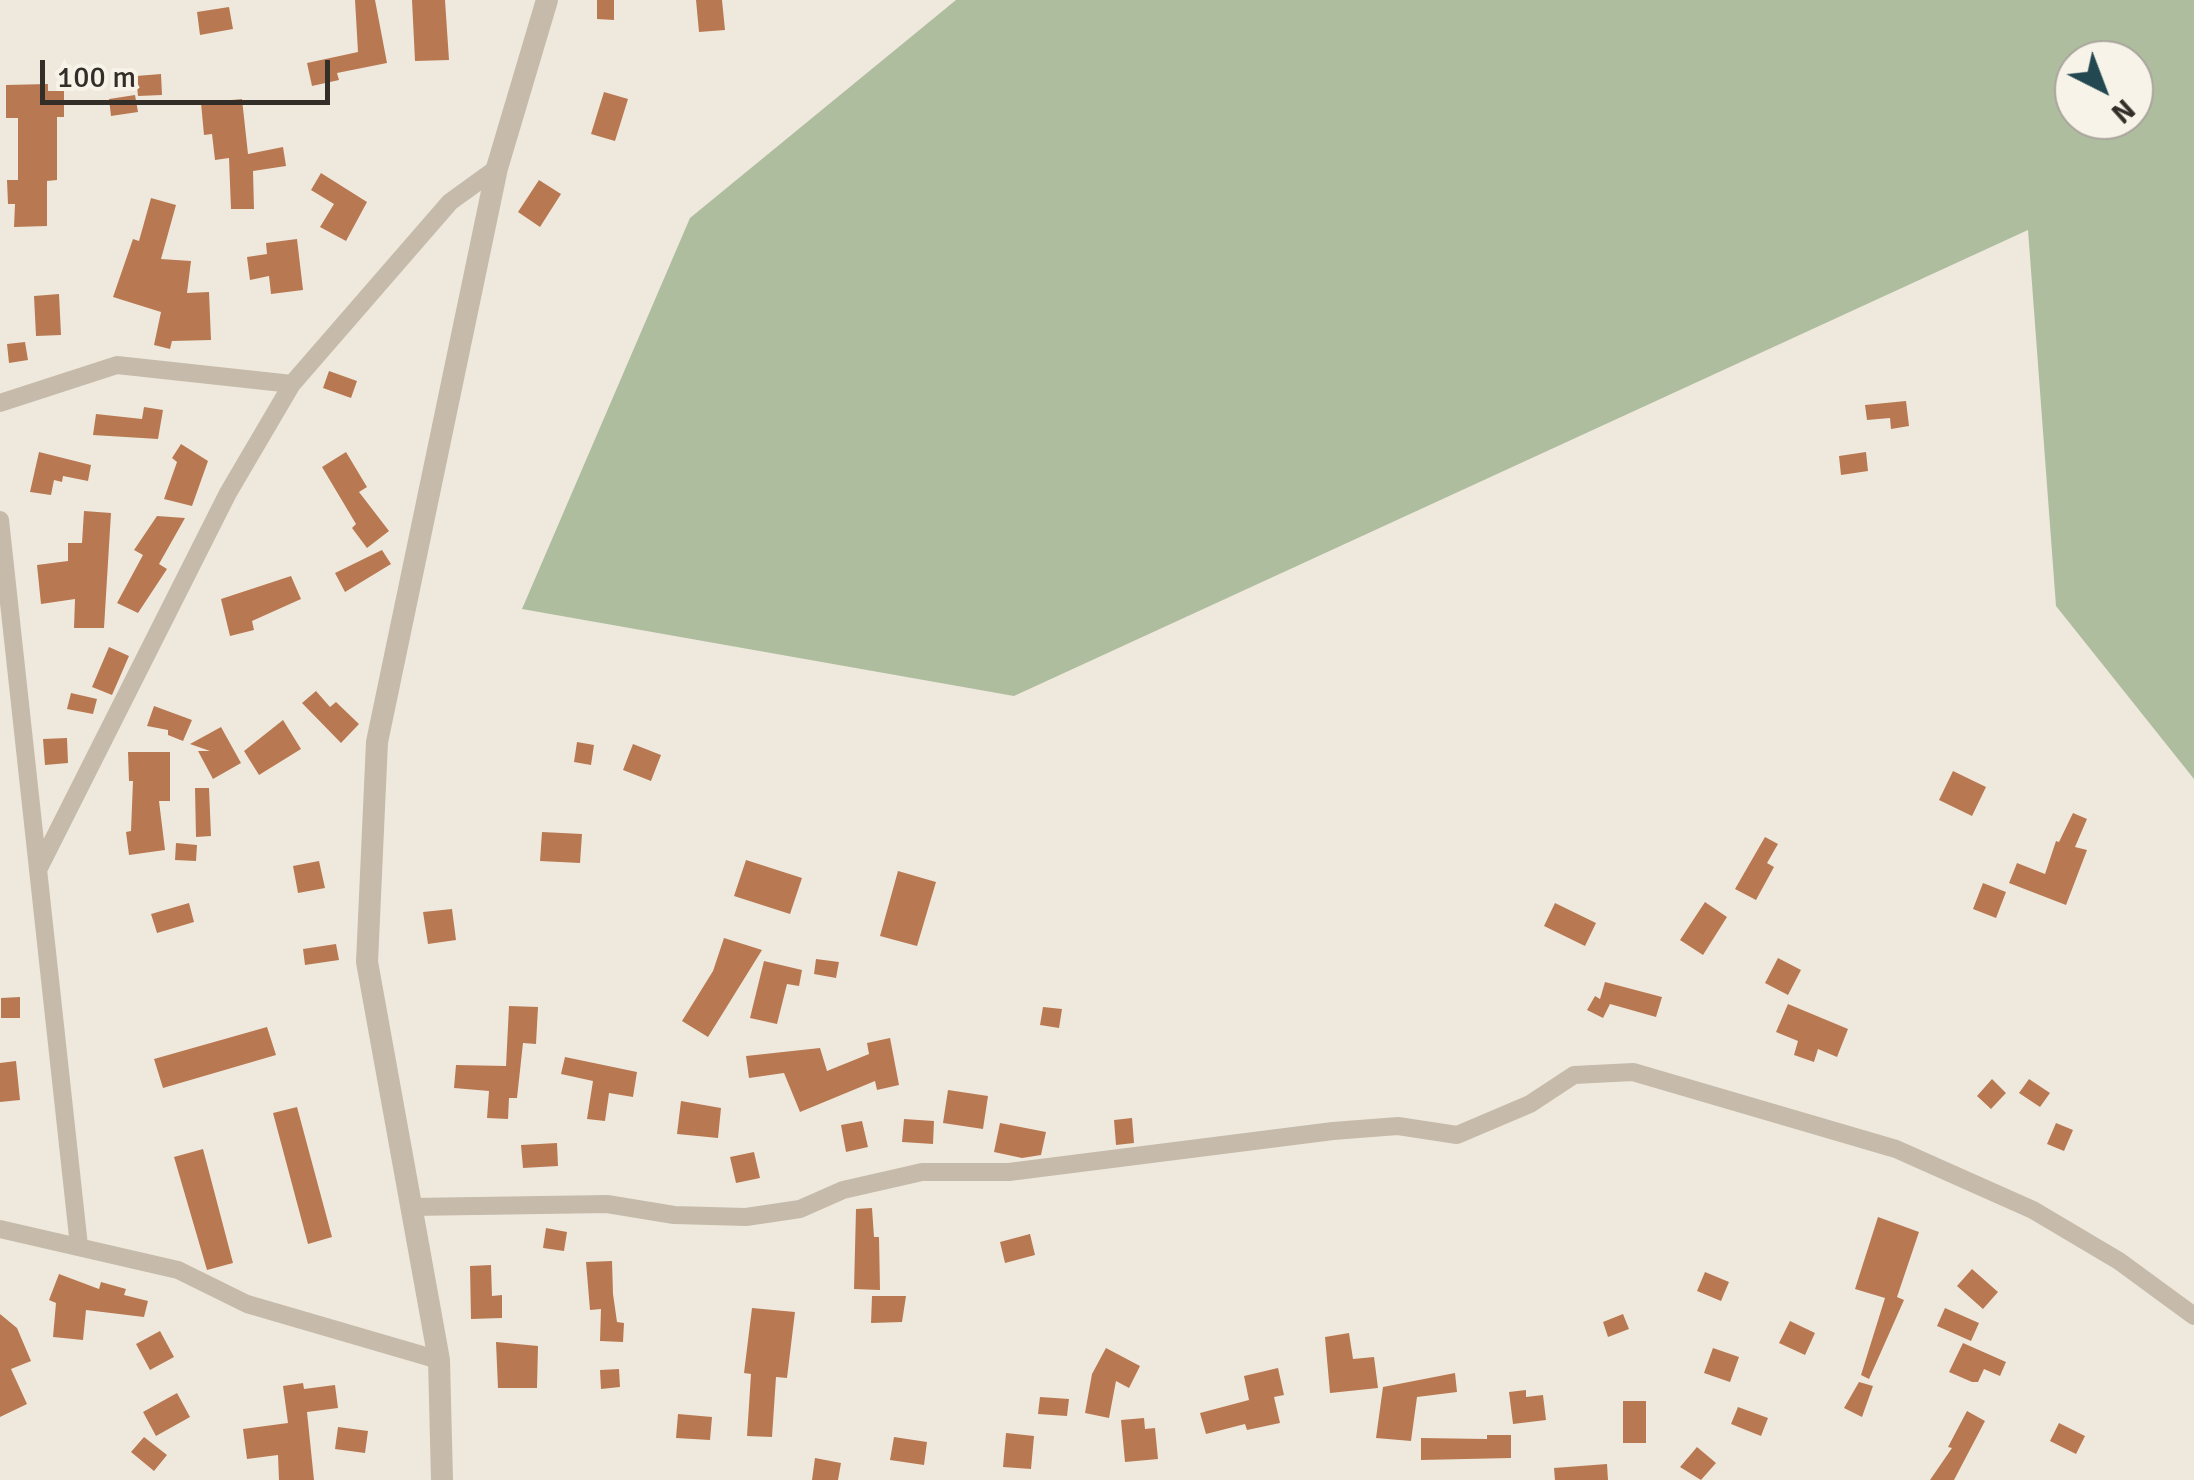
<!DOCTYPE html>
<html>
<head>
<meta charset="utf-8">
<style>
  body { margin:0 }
  #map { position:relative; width:2194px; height:1480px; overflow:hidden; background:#efe9dd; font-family:Signika,sans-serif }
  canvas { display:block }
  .north { position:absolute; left:2054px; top:40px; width:100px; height:100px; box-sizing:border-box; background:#f7f3e9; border:2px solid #a9a49c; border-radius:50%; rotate:138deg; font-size:28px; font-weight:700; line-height:40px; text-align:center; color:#342e29 }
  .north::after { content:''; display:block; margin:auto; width:35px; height:45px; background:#234851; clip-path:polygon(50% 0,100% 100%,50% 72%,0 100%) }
  .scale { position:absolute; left:40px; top:60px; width:290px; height:45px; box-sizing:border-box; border:5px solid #342e29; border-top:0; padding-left:12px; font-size:30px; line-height:35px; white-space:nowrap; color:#342e29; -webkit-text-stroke:8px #f7f3e9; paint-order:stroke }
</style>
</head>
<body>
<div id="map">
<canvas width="2194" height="1480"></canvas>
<div class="north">N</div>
<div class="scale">100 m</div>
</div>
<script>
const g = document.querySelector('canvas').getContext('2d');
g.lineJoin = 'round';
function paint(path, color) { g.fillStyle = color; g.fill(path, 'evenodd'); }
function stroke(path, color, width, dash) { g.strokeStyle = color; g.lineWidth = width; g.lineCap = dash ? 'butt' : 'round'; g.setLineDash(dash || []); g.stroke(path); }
const green = new Path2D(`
  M956 0H2194V779L2056 606 2028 230 1014 696 522 609 690 218ZM2074 60H2134V120H2074Z`);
const building = new Path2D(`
  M355 0H375L387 63 337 73 339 80 312 86 307 63 358 52Z
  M412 0H445L449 60 415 61Z
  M597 0H614V20L597 19Z
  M696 0H722L725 30 699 32Z
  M229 7 233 29 200 35 197 12Z
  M161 74 162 95 138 96 136 76Z
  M48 84V91H64V117H57V180L47 181V226L14 227 15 204H8L7 180H18V118H6V85Z
  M604 92 628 99 615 141 591 134Z
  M135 95 138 112 111 116 109 99Z
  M242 99 248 154 283 147 286 166 253 171 254 209H231L229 158 215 160 212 134 204 135 201 103Z
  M321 173 367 202 346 241 320 227 334 204 311 190Z
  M539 180 561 194 540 227 518 212Z
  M151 198 176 205 161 259 191 261 187 293 209 292 211 340 172 341 170 349 154 345 161 312 113 297 133 239 139 241Z
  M297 239 303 290 271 294 269 276 250 280 247 257 267 254 266 243Z
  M59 294 61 335 36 336 34 296Z
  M25 342 28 360 9 363 7 344Z
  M329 371 357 381 351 398 323 388Z
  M1906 401 1909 426 1891 429 1890 418 1867 420 1865 405Z
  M144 407 163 410 158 439 93 435 96 414 142 419Z
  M181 444 208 461 192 506 164 499 177 462 172 458Z
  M39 452 91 465 88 481 63 476 62 482 54 480 51 495 30 492Z
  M346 452 367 487 359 492 389 531 367 548 352 528 356 524 322 467Z
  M1866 452 1868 471 1841 475 1839 456Z
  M84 511 111 513 104 628H74L75 599 41 604 37 565 68 561V543H82Z
  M157 516 185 518 159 564 167 569 138 613 117 603 143 555 134 550Z
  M382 550 391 564 345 592 335 573Z
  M291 576 301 599 252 621 254 630 230 636 221 599Z
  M109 647 129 656 112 695 92 687Z
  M316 691 330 707 336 702 359 724 341 743 302 703Z
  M71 693 97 699 93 714 67 709Z
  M154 706 192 720 183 741 168 735V730L147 726Z
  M283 720 301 749 259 775 244 751Z
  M221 727 241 763 213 779 198 751H210L190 744Z
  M67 738 68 763 45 765 43 739Z
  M577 742 594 745 591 765 574 762Z
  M633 744 661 755 651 781 623 770Z
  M128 752H170V801H159L165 850 129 855 126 832 131 831 133 781H129Z
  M1953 771 1986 787 1972 816 1939 800Z
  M195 788H209L211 836 196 837Z
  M2073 813 2087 819 2075 847 2087 850 2066 905 2009 883 2017 863 2045 874 2056 841 2059 842Z
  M542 832 582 834 580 863 540 861Z
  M1765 837 1778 844 1767 863 1774 867 1756 900 1735 889Z
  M176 843 197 845 196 861 175 860Z
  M746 860 802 878 790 914 734 896Z
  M319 861 325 888 298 893 293 866Z
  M898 871 936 882 917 946 880 936Z
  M1983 883 2006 892 1996 918 1973 909Z
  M1705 902 1727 917 1703 955 1680 940Z
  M189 903 194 922 157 933 151 914Z
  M1555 903 1596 923 1585 946 1544 926Z
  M452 909 456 940 428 944 423 912Z
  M724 938 762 950 708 1037 682 1021 713 971Z
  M336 944 339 960 305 965 303 949Z
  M1778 958 1801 970 1788 995 1765 983Z
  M816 959 839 962 836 978 814 974Z
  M764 961 802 970 799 986 787 984 777 1024 750 1018Z
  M1605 982 1662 997 1656 1017 1610 1004 1603 1018 1587 1010 1595 996 1600 999Z
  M20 997V1018H1V998Z
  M1788 1004 1848 1029 1837 1057 1818 1049 1814 1062 1794 1055 1798 1041 1776 1032Z
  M509 1006 538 1007 536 1044 523 1043 517 1098H509L508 1119 487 1118 489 1091 454 1088 456 1065 506 1066Z
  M1043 1007 1062 1009 1059 1028 1040 1025Z
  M267 1027 276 1055 163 1088 154 1059Z
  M890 1038 899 1085 877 1090 875 1081 800 1112 784 1073 749 1078 746 1056 820 1048 827 1071 869 1054 867 1043Z
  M565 1057 637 1072 633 1097 609 1093 605 1121 587 1119 593 1081 561 1074Z
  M16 1061 20 1100 0 1102V1063Z
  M1992 1079 2006 1093 1991 1109 1977 1096Z
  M2029 1079 2050 1093 2040 1107 2019 1093Z
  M948 1090 988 1096 983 1129 943 1123Z
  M681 1101 721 1108 718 1138 677 1134Z
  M297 1107 332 1237 308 1244 273 1113Z
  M1132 1118 1134 1143 1116 1145 1114 1120Z
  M904 1119 934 1121 933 1144 902 1142Z
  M862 1121 868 1147 846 1152 841 1125Z
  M1000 1123 1046 1132 1041 1155 1022 1158 994 1152Z
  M2056 1123 2073 1130 2064 1151 2047 1144Z
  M557 1143 558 1166 523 1168 521 1145Z
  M203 1149 233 1263 207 1270 174 1157Z
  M754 1152 760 1178 736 1183 730 1157Z
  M872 1208 874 1237H879L880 1290 854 1289 856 1209Z
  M1878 1217 1919 1232 1897 1297 1904 1300 1869 1379 1861 1375 1885 1298 1855 1289Z
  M546 1228 567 1232 564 1251 543 1248Z
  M1030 1234 1035 1255 1005 1263 1000 1242Z
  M612 1261 613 1294 617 1322 624 1323 623 1342 600 1341 601 1309 590 1310 586 1262Z
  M491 1265 492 1296 502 1295V1318L471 1319 470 1266Z
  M1972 1269 1998 1292 1983 1309 1957 1286Z
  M1705 1272 1729 1282 1721 1301 1697 1291Z
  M59 1274 99 1289 101 1282 126 1289 124 1295 148 1301 144 1317 86 1310 83 1340 53 1337 56 1303 49 1300Z
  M872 1296H906L902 1322 871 1323Z
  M752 1308 795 1312 787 1378 776 1377 772 1437 747 1436 751 1374 744 1373Z
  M1945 1308 1979 1323 1971 1341 1937 1326Z
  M0 1314 17 1328 31 1361 11 1369 27 1404 0 1417Z
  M1623 1314 1629 1329 1608 1337 1603 1322Z
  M1790 1321 1815 1333 1805 1355 1779 1343Z
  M160 1331 174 1357 150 1370 136 1344Z
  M1349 1333 1353 1359 1374 1357 1378 1388 1330 1393 1325 1337Z
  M496 1342 538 1346 537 1388H498Z
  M1963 1343 2006 1362 2000 1376 1984 1369 1978 1382H1972L1949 1372Z
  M1106 1348 1140 1366 1129 1388 1116 1381 1109 1418 1085 1413 1092 1374Z
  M1713 1348 1739 1357 1730 1382 1704 1373Z
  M1278 1368 1284 1395 1274 1397 1280 1423 1247 1430 1245 1424 1206 1434 1200 1413 1249 1400 1244 1376Z
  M619 1369 620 1387 601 1389 600 1370Z
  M1455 1373 1457 1392 1417 1397 1411 1441 1376 1438 1383 1387Z
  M1859 1382 1873 1386 1862 1417 1844 1408Z
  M303 1383 304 1389 335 1385 338 1408 307 1412 314 1480H279L278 1455 247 1459 243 1429 288 1423 283 1386Z
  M1526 1390V1397L1543 1395 1546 1420 1513 1424 1509 1392Z
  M177 1393 190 1417 156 1436 143 1412Z
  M1040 1397 1069 1399 1067 1416 1038 1414Z
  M1623 1401H1646V1443H1623Z
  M1738 1407 1768 1418 1761 1436 1731 1424Z
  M1967 1411 1985 1421 1954 1480H1930L1952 1448 1948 1447Z
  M678 1414 712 1417 710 1440 676 1438Z
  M1144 1418 1145 1429 1155 1428 1158 1459 1125 1462 1121 1420Z
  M2059 1423 2085 1436 2076 1454 2050 1441Z
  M338 1427 368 1431 365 1453 335 1449Z
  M1006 1433 1034 1436 1031 1469 1003 1467Z
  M1487 1435H1511V1458L1421 1460V1438L1487 1439Z
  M144 1437 167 1455 154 1471 131 1452Z
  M894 1437 927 1442 924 1465 890 1460Z
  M1697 1447 1716 1463 1701 1480 1680 1467Z
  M815 1458 841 1463 838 1480H812Z
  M1607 1464 1608 1480H1555L1554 1468Z`);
const minor = new Path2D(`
  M0 403 117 365 292 384
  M0 520 79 1246
  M38 870 228 493 292 384 450 202 497 168
  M411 1207 607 1204 674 1215 746 1217 800 1209 843 1190 922 1172H1009L1333 1131 1398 1126 1457 1135 1530 1104 1574 1075 1633 1072 1896 1149 2033 1210 2119 1261 2194 1316
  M0 1229 178 1270 247 1304 439 1360`);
const tertiary = new Path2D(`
  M442 1480 439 1360 367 962 377 742 497 168 547 0`);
paint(green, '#afbd9f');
paint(building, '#b87952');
stroke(minor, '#c6bbaa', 18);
stroke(tertiary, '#c6bbaa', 22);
</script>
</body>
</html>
